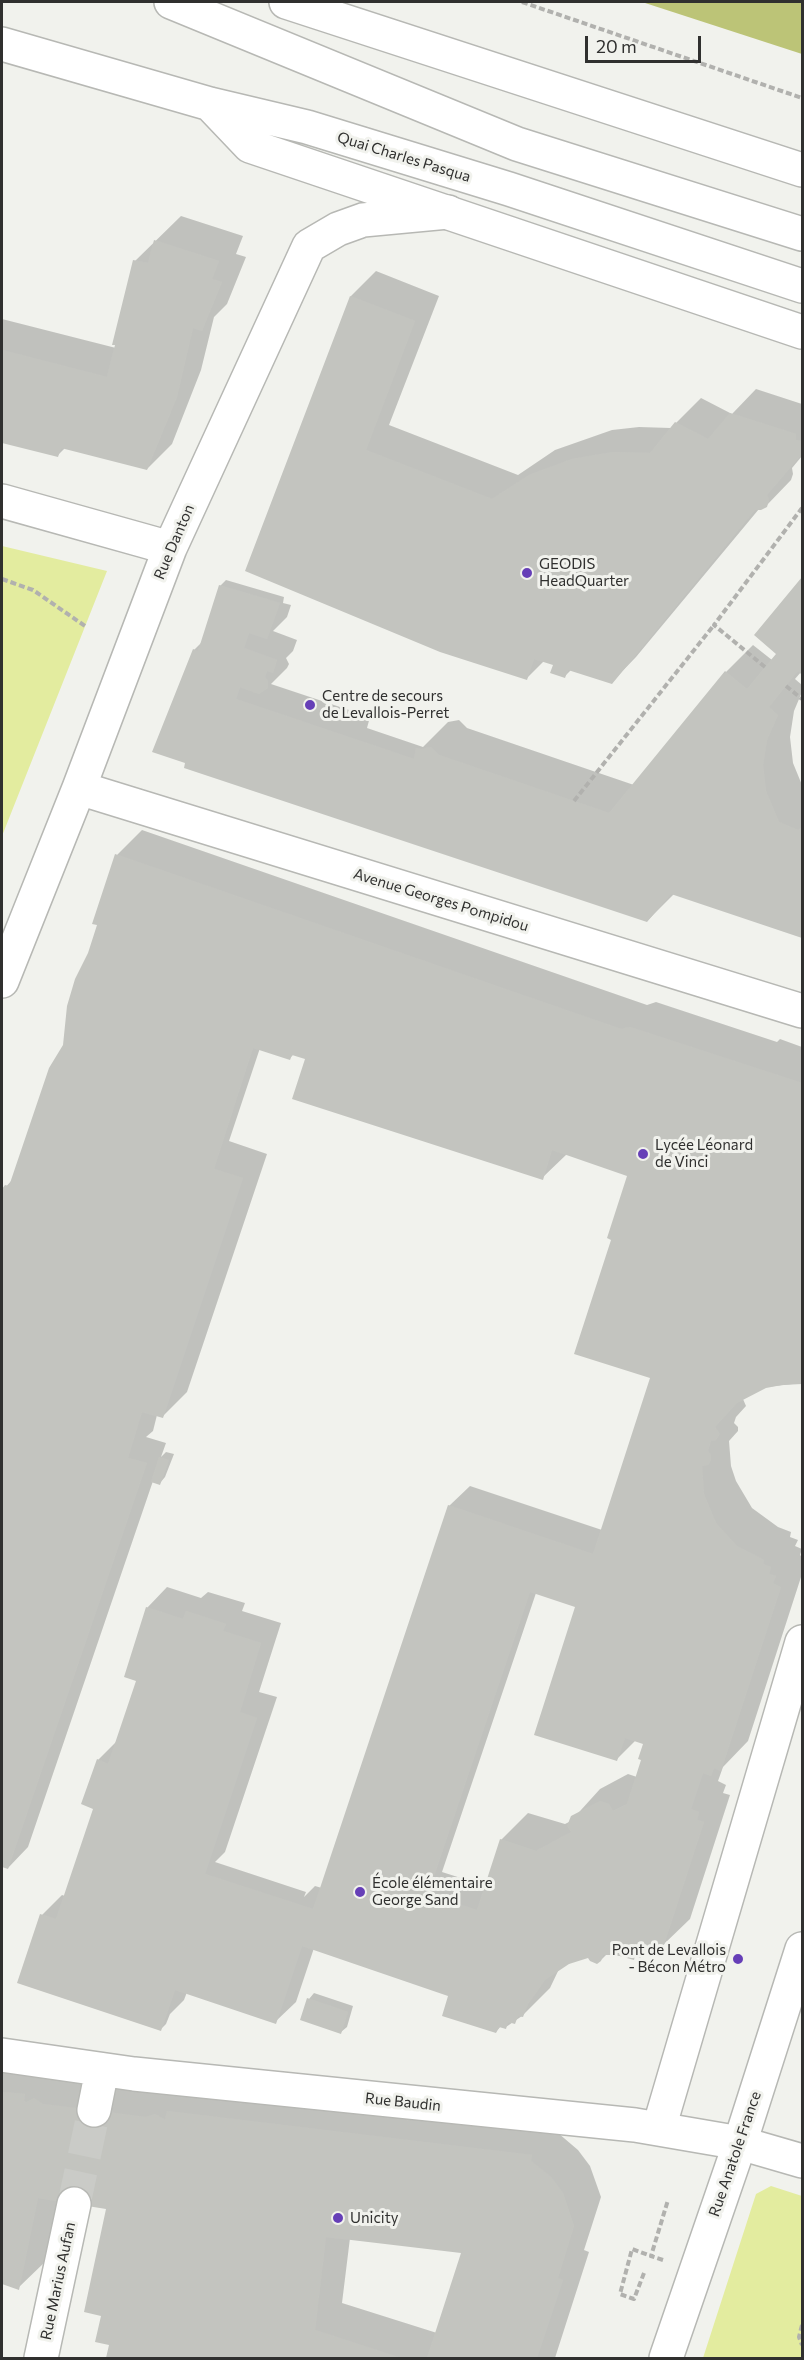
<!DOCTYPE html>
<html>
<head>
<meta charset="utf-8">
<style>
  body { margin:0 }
  #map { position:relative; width:804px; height:2360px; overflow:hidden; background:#f1f2ed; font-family:Commissioner,sans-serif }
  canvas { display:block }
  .frame { position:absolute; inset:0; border:3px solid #30302f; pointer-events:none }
  .scale { position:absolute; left:585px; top:36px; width:116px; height:27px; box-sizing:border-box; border:3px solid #30302f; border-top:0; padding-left:8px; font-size:18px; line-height:21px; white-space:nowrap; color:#30302f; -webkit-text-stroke:4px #f1f2ed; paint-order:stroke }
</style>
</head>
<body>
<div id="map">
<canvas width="804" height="2360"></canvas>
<div class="frame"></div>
<div class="scale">20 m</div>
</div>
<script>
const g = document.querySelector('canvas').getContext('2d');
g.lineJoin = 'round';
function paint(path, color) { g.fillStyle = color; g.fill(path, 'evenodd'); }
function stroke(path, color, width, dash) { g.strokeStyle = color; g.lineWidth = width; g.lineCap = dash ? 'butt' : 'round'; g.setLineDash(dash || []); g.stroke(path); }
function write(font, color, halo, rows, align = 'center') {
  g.font = font + ' Commissioner,sans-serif'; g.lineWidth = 6; g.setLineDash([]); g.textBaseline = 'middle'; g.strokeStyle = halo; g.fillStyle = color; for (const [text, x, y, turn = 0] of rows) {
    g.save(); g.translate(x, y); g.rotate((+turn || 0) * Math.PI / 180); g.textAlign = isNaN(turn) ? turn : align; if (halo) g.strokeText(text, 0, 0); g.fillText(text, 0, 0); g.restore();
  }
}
const green = new Path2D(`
  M2 546 107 571 2 836Z
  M771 2186 802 2196V2358H703L756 2194Z`);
const water = new Path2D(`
  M642 2H802V54Z`);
const shadow = new Path2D(`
  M181 216 243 236 236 254 246 257 227 304 214 317 201 370 172 444 147 469 66 447 57 456 2 442V319L116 348 135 261Z
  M376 271 439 296 389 425 518 475 555 450 612 430 639 427 671 428 701 398 732 414 756 389 802 404V456L792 468 793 474 791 480 766 506 759 509 636 657 611 683 572 669 565 676 555 664 544 661 527 678 247 570 351 296Z
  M802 579V673L801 672 795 679 802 685V692L794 711 790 737 793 763 802 785V937L674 894 647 921 186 767 194 650 202 642 220 586 226 580 284 597 283 603 291 605 287 617 273 631 297 640 293 651 286 658 289 664 287 668 271 684 370 717 367 728 423 747 448 722 459 720 467 728 634 785 726 672 753 645 772 660 778 653 756 635Z
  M142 830 647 1005 656 1002 777 1042 780 1039 802 1047V1383L766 1387 743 1399 746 1406 736 1417 734 1423 738 1427V1431L729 1441 731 1466 736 1481 752 1508 778 1527 791 1532 790 1537 798 1540 795 1546 802 1549 800 1555 802 1557V1574L748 1741 723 1767 718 1781 726 1785 723 1793 730 1795 690 1919 662 1946 659 1945 653 1952 650 1950 643 1957 637 1955 634 1958 607 1954 601 1960 588 1956 560 1967 550 1988 522 2016 506 2027 501 2026 496 2032 450 1995 314 1948 296 2002 275 2022 187 1992 184 2000 170 2014 166 2024 160 2030 42 1915 62 1895 65 1896 95 1808 98 1760 117 1741 138 1680 147 1608 167 1587 201 1598 208 1592 245 1603 242 1611 281 1623 259 1692 277 1697 225 1852 215 1862 306 1892 304 1897 315 1886 322 1888 449 1506 470 1486 602 1530 651 1377 613 1239 629 1175 567 1154 542 1178 307 1058 294 1054 290 1058 260 1048 229 1141 267 1154 187 1392 162 1417 157 1415 153 1431 146 1437 166 1443 161 1457 166 1452 174 1454 165 1477 160 1483 153 1481 28 1847 8 1868 2 1865V1191L13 1179 65 1046 117 855ZM536 1593 577 1606 616 1760 636 1740 644 1743 642 1760 637 1777 628 1774 600 1789 571 1821 565 1824 528 1813 501 1840 486 1886 442 1872Z
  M314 1993 353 2006 347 2027 341 2032 309 1999Z
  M2 2061 558 2133 578 2150 590 2166 601 2197 584 2250 589 2252 555 2358H108L110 2344 103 2315 108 2208 59 2200 46 2261 18 2288 2 2283ZM350 2238 463 2252 437 2333 342 2303Z`);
const building = new Path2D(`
  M154 240 219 261 212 279 222 282 202 331 193 328 177 397 147 470 61 448 58 457 2 443V350L107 377 115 345H112L133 260 148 263Z
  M350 296 415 321 366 450 492 499 529 475 572 459 613 452 650 453 675 422 708 439 730 413 796 434V440L802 441V454L767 495 769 500 767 507 761 510H755L612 684 568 670 565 678 550 673 553 665 534 659 527 680 440 652 245 571Z
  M802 577V675L798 671 769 707 778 715 767 740 763 765 766 791 779 822 798 830 802 827V938L671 894 647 922 184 768 185 763 152 752 193 649 198 651 219 585 280 603 267 639 249 633 244 648 277 660 273 673 267 671 265 677 268 681V688L259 694 240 687 236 699 414 759 416 748 422 749 431 747 439 755 609 813 725 671 747 689 765 667 776 654 754 635Z
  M115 854 621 1029 630 1027 802 1083V1384L782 1385 766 1388 737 1403 715 1427 720 1434 716 1440 711 1441 708 1451 711 1455V1460L708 1465 702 1466 704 1494 716 1523 737 1546 764 1560 763 1564 771 1567 769 1574 776 1576 773 1583 781 1587 721 1771 714 1768 711 1776 703 1773 691 1809 699 1812 697 1820 704 1822 663 1948 656 1946 653 1954 647 1951 643 1959 635 1956 634 1960 616 1955H603L601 1961 597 1964 590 1961 588 1958 569 1964 545 1980 528 2004 523 2017 518 2016 515 2024 508 2022 506 2029 499 2027 496 2033 442 2016 448 1996 302 1946 276 2024 175 1990 161 2031 17 1983 40 1914 56 1919 93 1809 81 1804 97 1759 108 1764 136 1681 124 1677 146 1607 183 1619 186 1611 226 1624 223 1631 261 1643 240 1712 257 1718 205 1874 313 1909 448 1505 593 1554 650 1378 574 1354 611 1240 607 1238 627 1176 552 1150 543 1180 292 1099 305 1059 292 1055 290 1060 253 1048 214 1169 243 1178 163 1418 142 1412 128 1458 147 1463 8 1869 2 1867V1189L5 1185 9 1186 49 1068 63 1045 67 1006 75 979 88 953 97 925 92 924ZM530 1592 575 1607 534 1735 617 1761 625 1738 643 1744 638 1759 641 1760 627 1804 613 1811 609 1804 600 1801 571 1816 567 1826 571 1832 536 1851 500 1839 477 1910 428 1894Z
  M159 1457 169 1460 160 1485 151 1482Z
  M307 1998 348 2012 341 2034 300 2020Z
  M2 2092 25 2094 24 2101 26 2102 34 2098 43 2104 146 2117 155 2114 165 2120 167 2111 532 2155 531 2161 551 2177 563 2193 574 2226 558 2278 563 2280 537 2358H427L461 2253 326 2237 315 2330 401 2358H106L109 2345 95 2342 101 2316 84 2312 106 2209 38 2198 19 2290 2 2284Z`);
const minorTunnel = new Path2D(`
  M74 2204 94 2110`);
const path = new Path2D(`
  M522 2 802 98
  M2 579 33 590 85 626
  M765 667 714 625 802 508
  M786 686 802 699
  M574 801 714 625
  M663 2260 651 2256 668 2200
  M644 2273 634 2299 620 2294 632 2249 651 2256
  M802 2325 799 2337 802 2345`);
const minor = new Path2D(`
  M2 501 170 548
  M79 788 802 1011
  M2 981 79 788 170 548 309 246 338 229 363 220 448 212
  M2 2055 134 2074 635 2125 740 2143 802 2161
  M94 2110 102 2070
  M659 2128 802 1642
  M41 2358 74 2204`);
const major = new Path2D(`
  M171 2 517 144 802 234
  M286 2 802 170
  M2 44 210 104 307 127 509 189 802 286
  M210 104 250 146 802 332
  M666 2358 740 2143 802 1949`);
const markers = [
  [527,573,6,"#663fb7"],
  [310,705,6,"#663fb7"],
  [643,1154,6,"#663fb7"],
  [360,1892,6,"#663fb7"],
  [738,1959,6,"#663fb7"],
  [338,2218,6,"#663fb7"]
];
const streetNames = [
  ["Quai Charles Pasqua",404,157,17],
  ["Rue Danton",174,542,-67],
  ["Avenue Georges Pompidou",441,900,17],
  ["Rue Baudin",403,2102,6],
  ["Rue Anatole France",735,2154,-71],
  ["Rue Marius Aufan",58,2281,-78]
];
const poiNames = [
  ["GEODIS",539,564],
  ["HeadQuarter",539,581],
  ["Centre de secours",322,696],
  ["de Levallois-Perret",322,713],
  ["Lycée Léonard",655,1145],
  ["de Vinci",655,1162],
  ["École élémentaire",372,1883],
  ["George Sand",372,1900],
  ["Pont de Levallois",726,1950,"right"],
  ["- Bécon Métro",726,1967,"right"],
  ["Unicity",350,2218]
];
paint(green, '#e3ec9f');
paint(water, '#bcc477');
paint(shadow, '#0003');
paint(building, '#c3c4bf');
stroke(minorTunnel, '#cacbc7', 33, [33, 16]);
stroke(minor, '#b7b8b4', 36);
stroke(major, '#b7b8b4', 36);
stroke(path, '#b1b1ae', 4, [6, 3]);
stroke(minor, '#fff', 33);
stroke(major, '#fff', 33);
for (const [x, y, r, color] of markers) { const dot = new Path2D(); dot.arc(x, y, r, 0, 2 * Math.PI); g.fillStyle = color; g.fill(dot); stroke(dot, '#f1f2ed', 2); }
write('15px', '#30302f', '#f1f2ed', streetNames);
write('15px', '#30302f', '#f1f2ed', poiNames, 'left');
</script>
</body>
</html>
